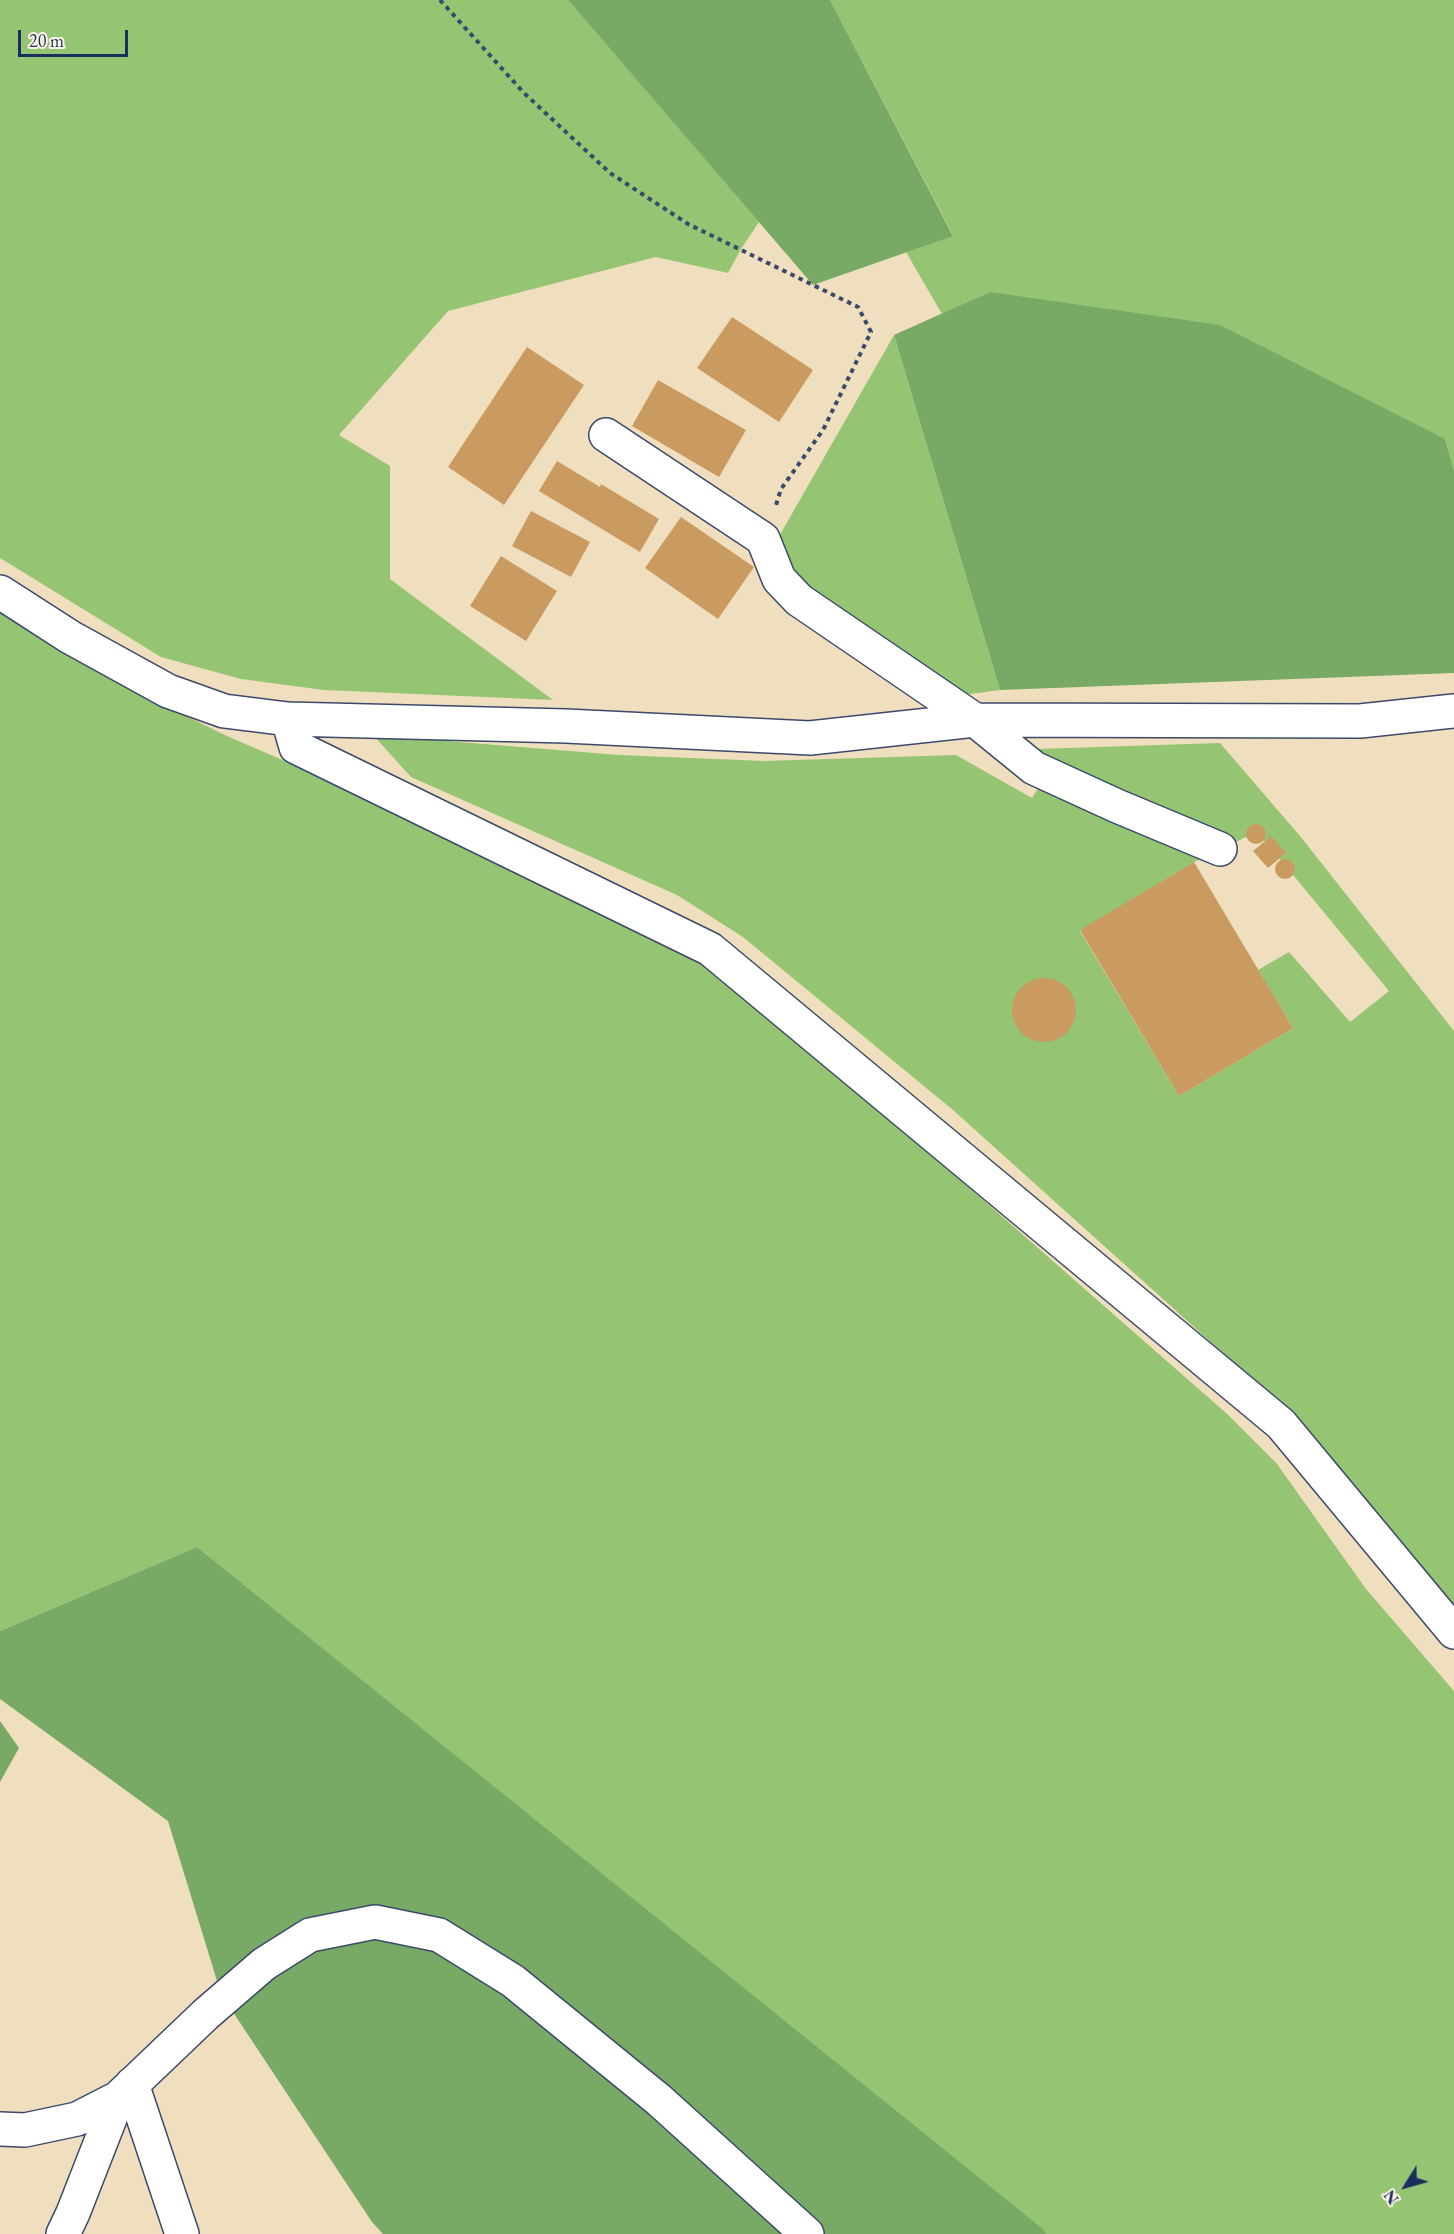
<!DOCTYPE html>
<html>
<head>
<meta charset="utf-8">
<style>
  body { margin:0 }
  #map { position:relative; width:1454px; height:2234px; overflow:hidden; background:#f0dfbe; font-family:"EB Garamond",serif }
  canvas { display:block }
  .north { position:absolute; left:1376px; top:2156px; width:60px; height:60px; -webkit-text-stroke:4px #fcf5e5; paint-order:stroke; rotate:233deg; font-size:16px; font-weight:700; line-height:24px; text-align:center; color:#1b2f5e }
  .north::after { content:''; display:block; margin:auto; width:21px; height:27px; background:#1b2f5e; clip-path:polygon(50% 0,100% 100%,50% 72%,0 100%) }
  .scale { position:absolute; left:18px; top:30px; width:110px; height:27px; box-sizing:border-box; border:3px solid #1b2f5e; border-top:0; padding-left:8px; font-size:18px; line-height:21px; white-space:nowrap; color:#1b2f5e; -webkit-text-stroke:4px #fcf5e5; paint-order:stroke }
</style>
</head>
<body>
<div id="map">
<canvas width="1454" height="2234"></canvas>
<div class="north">N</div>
<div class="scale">20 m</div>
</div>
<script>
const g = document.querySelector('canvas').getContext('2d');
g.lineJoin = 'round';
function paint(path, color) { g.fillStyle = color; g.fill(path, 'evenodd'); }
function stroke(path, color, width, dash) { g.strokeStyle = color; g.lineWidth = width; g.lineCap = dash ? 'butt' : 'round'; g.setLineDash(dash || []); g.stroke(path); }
const green = new Path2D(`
  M0 0H568L759 222 741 249 728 273 656 257 448 311 339 435 390 466V579L553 700 324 690 241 679 161 657 0 558Z
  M830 0H1454V470L1445 439 990 292 942 314 906 252 953 235Z
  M894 335 1000 690 956 696 805 590 777 540Z
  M0 607 137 692 227 736 347 788 678 944 867 1098 1226 1413 1277 1464 1366 1589 1454 1691V2234H1046L197 1547 0 1631Z
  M373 735 619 755 764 761 956 755 1032 798 1051 767 1037 749 1220 743 1300 836 1454 1031V1616L1283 1407 953 1110 743 937 677 895 411 777ZM1246 837 1265 841 1389 991 1350 1022 1289 952 1258 970 1293 1028 1179 1096 1080 931 1194 862Z`);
const forest = new Path2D(`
  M568 0H830L953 236 813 285Z
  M990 292 1220 325 1445 439 1454 470V673L1000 690 894 335Z
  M197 1547 1044 2230 1046 2234H383L372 2222 221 1994 168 1821 0 1699V1631Z
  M0 1721 19 1748 0 1782Z`);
const building = new Path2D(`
  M732 317 813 370 779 422 697 368Z
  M527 347 584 385 504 505 448 467Z
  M658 380 746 430 719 477 632 426Z
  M557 461 600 487 601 484 659 519 640 552 539 491Z
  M531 511 590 542 571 577 512 546Z
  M681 517 754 567 718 619 645 568Z
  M501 556 557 591 526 641 470 606Z
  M1246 834a10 10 0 1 1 20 0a10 10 0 1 1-20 0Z
  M1271 836 1286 853 1268 868 1253 851Z
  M1275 869a10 10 0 1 1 20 0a10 10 0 1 1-20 0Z
  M1194 862 1293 1028 1179 1096 1080 930Z
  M1012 1010a32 32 0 1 1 64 0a32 32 0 1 1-64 0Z`);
const path = new Path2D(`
  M440 0 524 93 610 173 688 224 858 307 871 332 823 430 781 489 776 505`);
const minor = new Path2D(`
  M606 435 763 539 779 579 799 600 975 720 1034 768 1117 806 1220 849
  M0 592 70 637 168 691 224 711 288 719 566 726 810 738 975 720 1360 721 1454 711
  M288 719 296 747 710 949 1281 1424 1454 1632
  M132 2084 182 2234
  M0 2129 25 2130 77 2119 118 2098 206 2014 264 1964 310 1935 375 1922 439 1935 513 1981 659 2100 807 2234
  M63 2234 73 2213 118 2098`);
paint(green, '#95c473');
paint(forest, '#78aa65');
paint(building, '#ca9b61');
stroke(minor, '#3b496c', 36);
stroke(path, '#3b496c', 4, [4.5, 4.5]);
stroke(minor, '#fff', 33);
</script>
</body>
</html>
